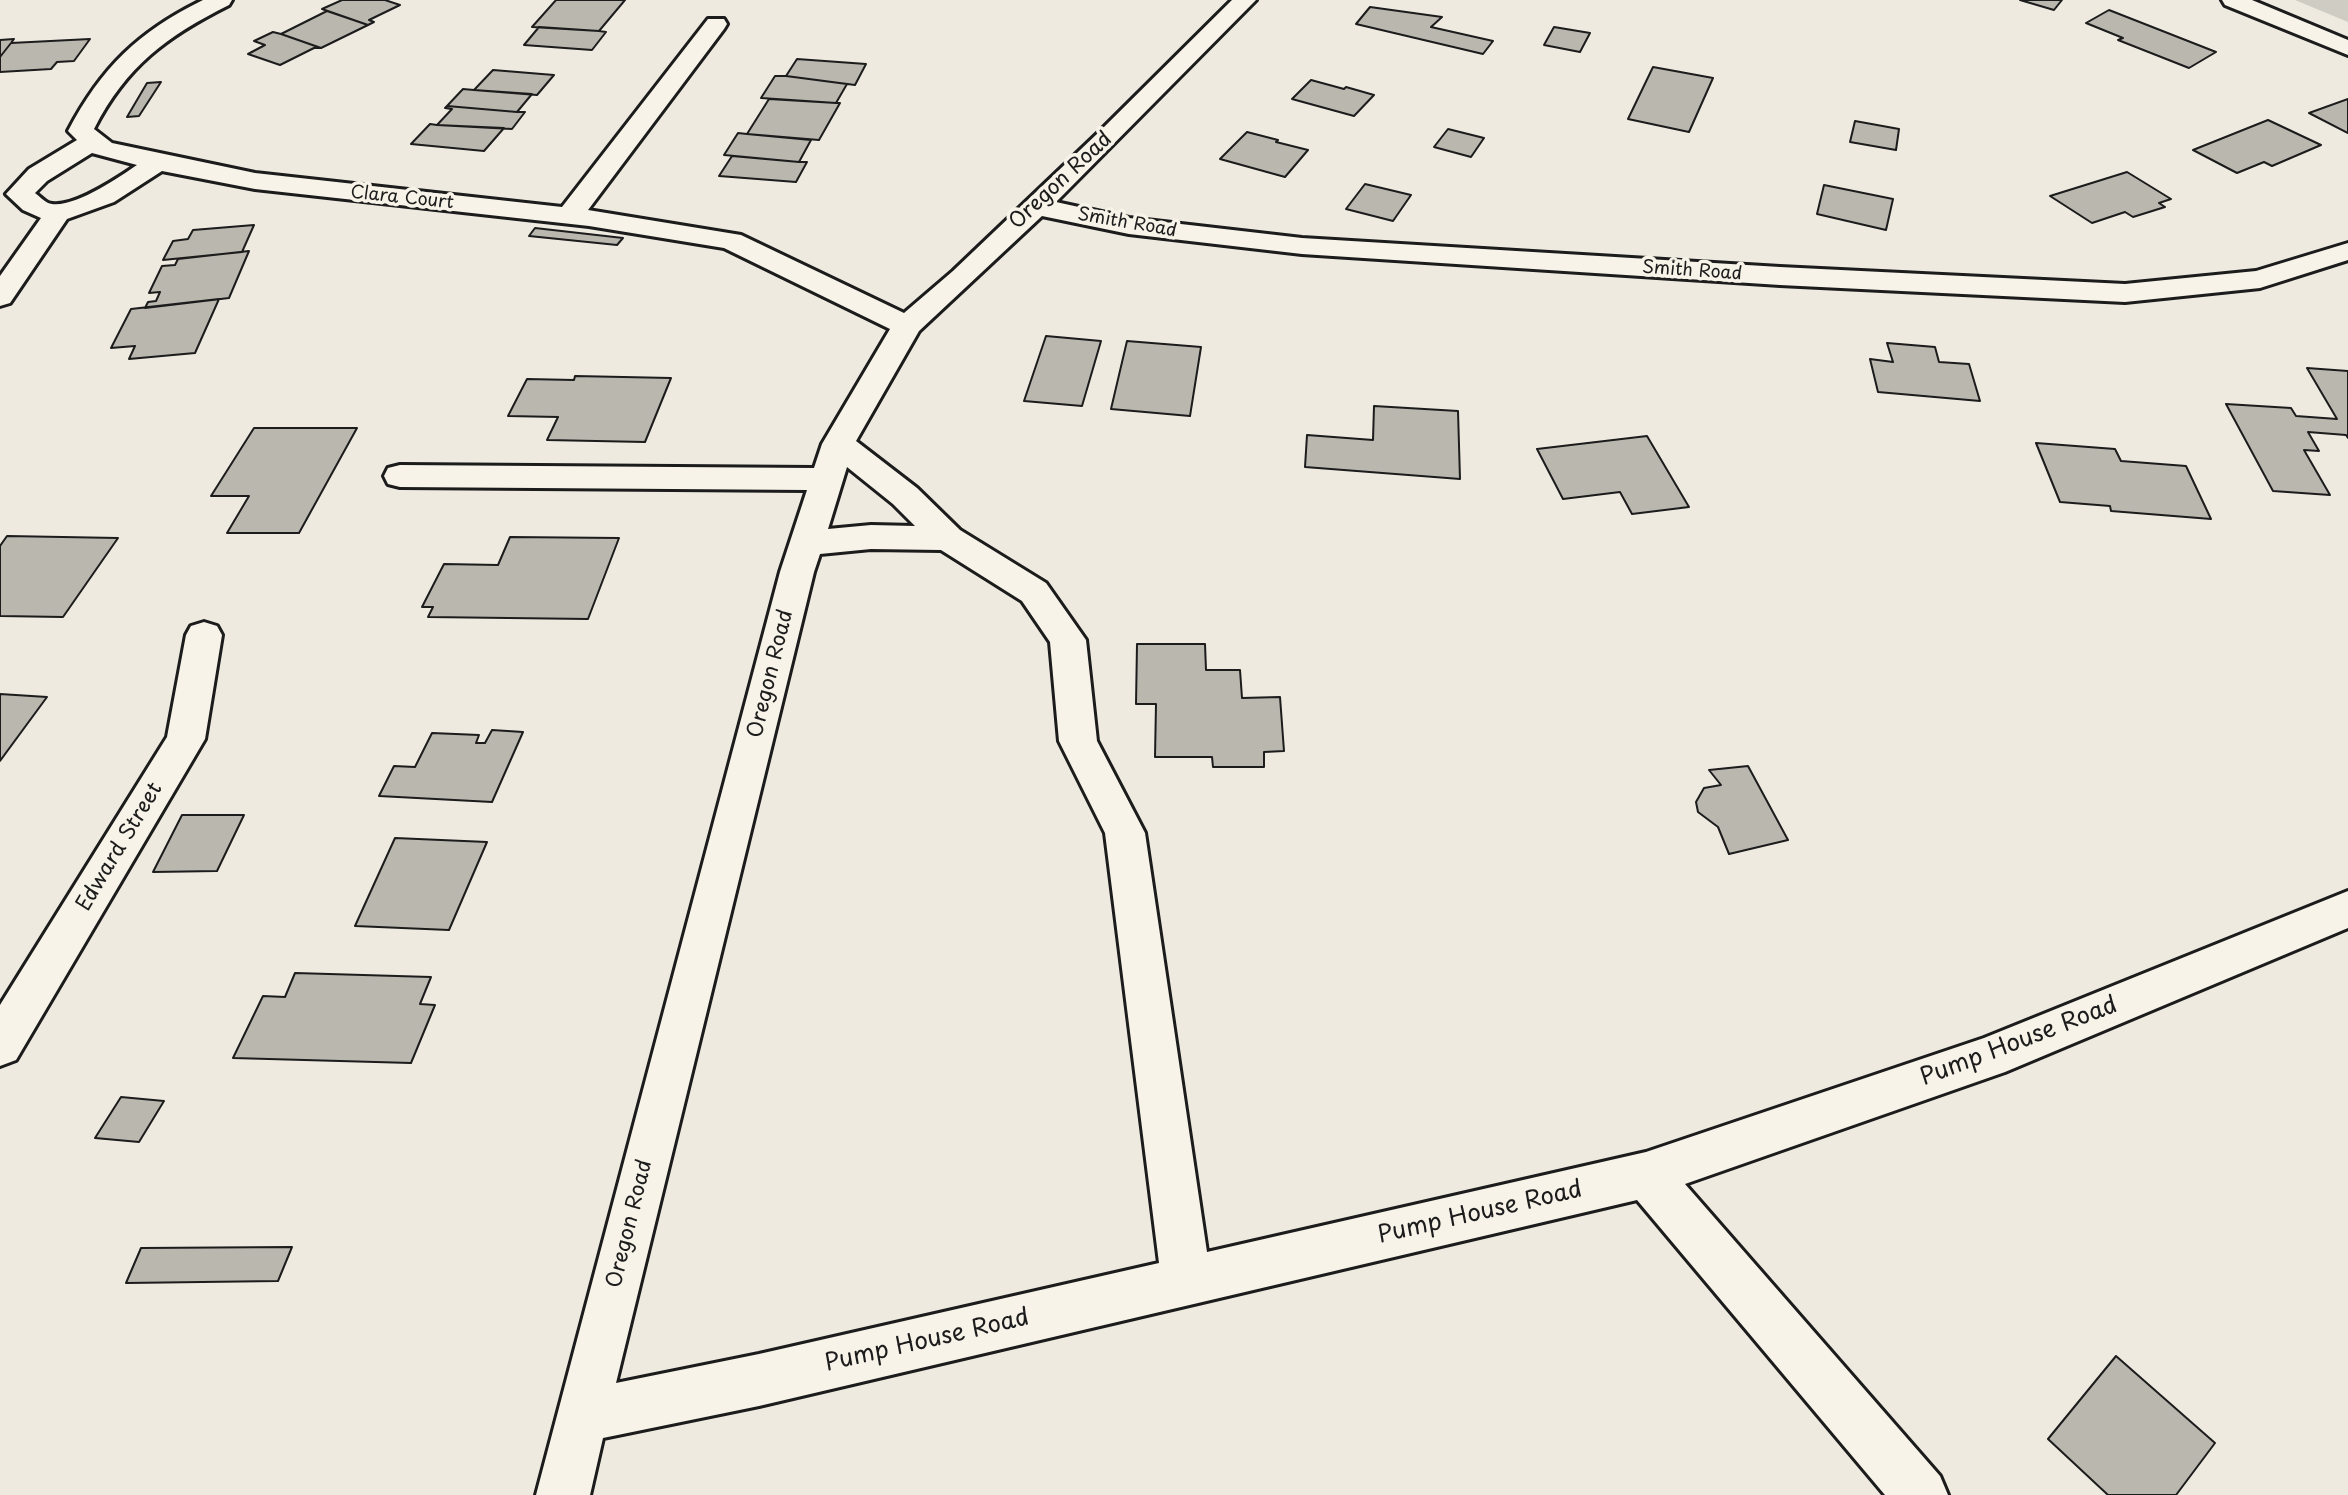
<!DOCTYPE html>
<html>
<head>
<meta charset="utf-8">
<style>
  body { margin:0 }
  canvas { display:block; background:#eeeae0 }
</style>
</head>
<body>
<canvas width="2348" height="1495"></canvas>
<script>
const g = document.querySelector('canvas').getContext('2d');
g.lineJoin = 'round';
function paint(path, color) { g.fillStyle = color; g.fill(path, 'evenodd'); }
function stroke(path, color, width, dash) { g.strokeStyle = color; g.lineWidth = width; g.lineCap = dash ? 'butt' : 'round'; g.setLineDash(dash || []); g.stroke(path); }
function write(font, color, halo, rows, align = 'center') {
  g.font = font + ' "Playpen Sans",sans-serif'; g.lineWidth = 7; g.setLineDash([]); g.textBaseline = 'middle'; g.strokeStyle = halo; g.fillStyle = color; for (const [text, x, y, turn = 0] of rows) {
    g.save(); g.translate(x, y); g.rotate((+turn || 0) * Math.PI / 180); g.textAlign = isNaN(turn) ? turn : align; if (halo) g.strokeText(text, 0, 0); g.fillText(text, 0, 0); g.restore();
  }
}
const green = new Path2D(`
  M2295 0H2348V22Z`);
const building = new Path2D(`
  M342 0H385L400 5 369 20 374 22 368 25 322 9Z
  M556 0H625L599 31 532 27Z
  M2020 0H2062L2054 10Z
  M1370 7 1442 17 1431 27 1493 41 1483 54 1356 24Z
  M2109 10 2216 52 2189 68 2118 40 2123 38 2086 23Z
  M327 11 368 25 321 48 281 34Z
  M539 27 599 31 606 32 592 50 524 45Z
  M1554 27 1590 33 1580 52 1544 45Z
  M273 32 281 34 321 48H314L280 65 248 54 265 45 254 41Z
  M14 39 11 43 0 57V40Z
  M90 39 74 61 57 62 51 69 0 72V57L11 43Z
  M797 59 866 64 855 85 786 76Z
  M1653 67 1713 78 1689 132 1628 119Z
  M493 70 554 75 537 95 474 90Z
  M775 76H786L847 84 836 103 761 98Z
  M1311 80 1344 89 1346 87 1374 95 1354 116 1292 99Z
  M161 82 139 116 127 117 147 83Z
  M463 89 474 90 532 94 517 112 447 106Z
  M769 99 836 103H840L819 140 747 134Z
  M2348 99V133L2309 113Z
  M447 106 517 112H525L512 129 437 125 452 109 445 108Z
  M2268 120 2321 145 2272 166 2264 162 2237 173 2193 150Z
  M1855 121 1899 129 1896 150 1850 142Z
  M430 124 437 125 504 128 484 151 411 144Z
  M1448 129 1484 138 1471 157 1434 147Z
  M1247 132 1278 140 1276 142 1308 150 1285 177 1220 159Z
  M738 133 747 134 811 140 799 162 724 155Z
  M732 156 799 162H807L796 182 719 176Z
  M2127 172 2171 199 2159 203 2165 207 2133 217 2125 212 2092 223 2050 196Z
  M1365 184 1411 195 1393 221 1346 209Z
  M1824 185 1893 199 1886 230 1817 214Z
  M254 225 242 252 163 260 173 241 188 239 193 230Z
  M535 228 623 238 617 245 529 236Z
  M249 251 229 298 145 308 148 302 156 301 160 292 149 293 162 266 175 265 178 259Z
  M219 299 195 353 129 359 135 346 111 348 131 309Z
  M1046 336 1101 341 1082 406 1024 401Z
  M1127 341 1201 347 1190 416 1111 409Z
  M1887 343 1935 347 1939 362 1969 364 1980 401 1878 392 1870 359 1893 362Z
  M2307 368 2348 371V438L2346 435 2308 432 2319 451 2304 450 2330 495 2273 491 2226 404 2291 408 2296 416 2337 419Z
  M575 376 671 378 645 442 547 440 558 417 508 416 527 379 574 380Z
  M1374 406 1458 411 1460 479 1305 467 1307 435 1373 440Z
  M254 428H357L299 533H227L249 496H211Z
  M1647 436 1689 507 1632 514 1620 492 1563 499 1537 449Z
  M2036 443 2115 449 2121 461 2186 466 2211 519 2111 511 2110 506 2060 502Z
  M7 536 118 538 63 617 0 616V546Z
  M510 537 619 538 588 619 428 617 433 607H422L444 564 498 565Z
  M1137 644H1205L1206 670H1240L1242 698 1280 697 1284 751 1264 752V767H1213L1212 757H1155L1156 704H1136Z
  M0 694 47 697 0 761Z
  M492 730 523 732 492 802 379 796 394 766 415 767 432 733 479 735 476 743H485Z
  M1748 766 1788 840 1729 854 1718 827 1698 812 1696 802 1704 788 1721 785 1709 770Z
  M182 815H244L217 871 153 872Z
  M395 838 487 842 449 930 355 926Z
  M295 973 431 977 420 1004 435 1005 411 1063 233 1058 263 996 285 997Z
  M121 1097 164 1101 139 1142 95 1138Z
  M292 1247 278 1281 126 1283 141 1248Z
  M2116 1356 2215 1443 2176 1495H2108L2048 1439Z`);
const minor = new Path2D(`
  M203 0H232L229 5C167 36 126 66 94 129L112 143 255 173 562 207 708 19H724L727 24 724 29 588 210 741 235 904 313 953 271 1098 133 1232 0H1256L1056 202 1129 218 1302 238 1780 267 2125 284 2256 271 2348 243V260L2260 288 2125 302 1780 285 1302 254 1129 234 1042 216 919 331 856 441 917 488 960 530 1046 583 1086 640 1097 741 1145 833 1207 1252 1646 1152 1984 1038 2348 891V928L2005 1072 1685 1184 1940 1476 1948 1495H1885L1637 1200 759 1406 603 1438 590 1495H536L780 572 807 490 400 487 388 484 384 476 388 468 400 465 814 468 822 444 890 329 724 248 589 226 255 189 162 171 114 202 67 219 10 303 0 306V276L41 218 23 210 6 194 29 169 77 140 68 131C101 68 139 31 203 0ZM92 153 137 165C118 178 70 211 48 203 44 201 39 196 35 193L47 181ZM847 467 893 504 915 526 871 525 828 529ZM871 549 941 550 1022 601 1050 642 1059 741 1105 833 1159 1263 759 1354 616 1383 814 572 820 554Z
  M2222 0H2252L2348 40V55L2225 5Z
  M204 622 217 626 222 635 205 739 16 1060 0 1066V1005L167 737 186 635 191 626Z`);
const farStreetnames = [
  ["Clara Court",402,198,6],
  ["Smith Road",1127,223,10],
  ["Smith Road",1692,271,4]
];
const streetNames = [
  ["Oregon Road",1061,181,-43],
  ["Oregon Road",771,674,-76],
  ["Edward Street",120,847,-59],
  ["Oregon Road",630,1224,-76]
];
const nearStreetnames = [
  ["Pump House Road",2019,1042,-21],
  ["Pump House Road",1480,1213,-13],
  ["Pump House Road",927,1341,-13]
];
paint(green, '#cfccc3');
paint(building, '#bab7af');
stroke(building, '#1c1c1c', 2);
stroke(minor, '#1c1c1c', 6);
paint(minor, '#f7f3e8');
write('18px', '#1c1c1c', '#f7f3e8', farStreetnames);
write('21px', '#1c1c1c', '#f7f3e8', streetNames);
write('24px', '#1c1c1c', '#f7f3e8', nearStreetnames);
</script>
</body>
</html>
